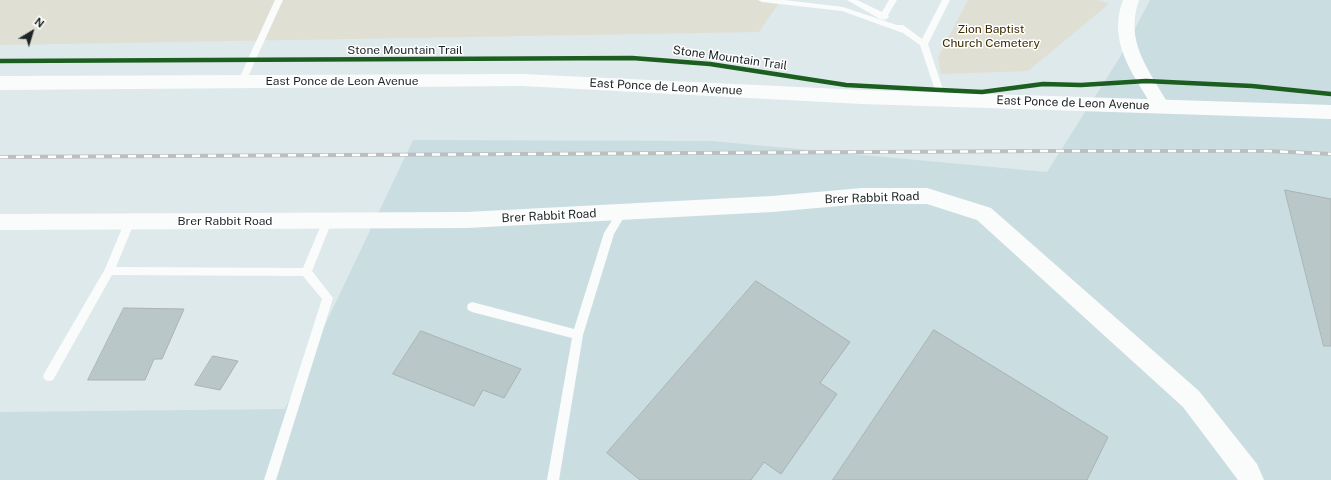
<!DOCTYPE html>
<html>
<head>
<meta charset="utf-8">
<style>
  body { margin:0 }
  #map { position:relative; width:1331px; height:480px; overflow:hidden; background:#dee9eb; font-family:"Public Sans",sans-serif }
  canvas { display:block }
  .north { position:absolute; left:12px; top:12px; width:40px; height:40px; -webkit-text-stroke:3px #fff; paint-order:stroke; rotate:38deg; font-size:11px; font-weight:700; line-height:16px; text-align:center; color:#1e2527 }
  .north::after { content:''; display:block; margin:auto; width:14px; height:18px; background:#1e2527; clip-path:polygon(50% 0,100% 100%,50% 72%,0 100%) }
</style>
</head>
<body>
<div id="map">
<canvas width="1331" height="480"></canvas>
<div class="north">N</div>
</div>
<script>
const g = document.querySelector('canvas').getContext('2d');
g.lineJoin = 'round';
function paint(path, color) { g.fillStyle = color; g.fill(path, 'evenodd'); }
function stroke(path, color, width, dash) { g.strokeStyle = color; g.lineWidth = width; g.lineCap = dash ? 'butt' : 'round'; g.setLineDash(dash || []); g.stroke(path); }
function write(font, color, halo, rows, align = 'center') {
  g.font = font + ' "Public Sans",sans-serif'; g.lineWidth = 3; g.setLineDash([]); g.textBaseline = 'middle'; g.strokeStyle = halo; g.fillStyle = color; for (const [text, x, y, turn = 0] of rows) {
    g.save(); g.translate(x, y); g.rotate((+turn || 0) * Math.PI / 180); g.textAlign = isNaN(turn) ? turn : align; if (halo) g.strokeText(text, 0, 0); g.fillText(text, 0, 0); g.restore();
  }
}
const built = new Path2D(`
  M1150 0H1331V480H0V412L285 409 413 140 712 141 1047 172 1120 57Z`);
const green = new Path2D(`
  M0 0H781L759 32 0 45Z
  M968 0H1098L1109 4 1028 71 941 74 938 57Z`);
const building = new Path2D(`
  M1285 190 1331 199V346H1324Z
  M756 281 850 342 820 383 837 394 781 474 764 462 751 480H640L607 453Z
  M124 308 184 309 162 359H154L145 380H88Z
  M934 330 1108 437 1087 480H833Z
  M421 331 521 369 504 398 483 390 474 406 393 374Z
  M213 356 238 361 220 390 195 385Z`);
const lane = new Path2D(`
  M275 0H283L246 81 242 84 239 83 238 81Z
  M758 0H784L843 7 897 25H903L922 39 942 0H950L928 44 946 99 942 102 938 99 920 45 903 33 842 11 762 2Z
  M847 0H857L882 12 889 0H897L888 15 889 17 885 20 880 19Z
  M622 208 625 209 627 212 614 234 583 335 559 480H547L572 338 472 312 468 310 467 307 468 304 472 302 574 329 604 233 619 209Z
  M130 217 133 218 135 221 116 267 303 268 324 218H330L332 221 312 271 333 298 276 480H264L322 299 303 276 112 275 53 380 49 381 45 380 43 376 45 372 105 269 125 221 127 218Z`);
const street = new Path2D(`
  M1123 0H1139C1124 42 1149 70 1169 105L1166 109 1160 111 1154 109C1133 74 1107 42 1123 0Z
  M862 188H927L991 208 1199 391 1257 464 1264 480H1238L1183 407 977 220 927 204H862L772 212 467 228 0 230V214L467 212 772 196Z`);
const secondary = new Path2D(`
  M522 74 862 90 1331 105V119L862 104 522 86 0 90V76Z`);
const rail = new Path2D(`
  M0 157 1047 151H1268L1331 154`);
const cycleway = new Path2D(`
  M0 61 632 58 710 64 846 85 940 90 982 92 1043 84 1081 85 1146 81 1252 86 1331 94`);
const parkNames = [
  ["Zion Baptist",991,29],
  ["Church Cemetery",991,43]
];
const streetNames = [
  ["Stone Mountain Trail",405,50],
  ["Stone Mountain Trail",730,58,8],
  ["East Ponce de Leon Avenue",342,81],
  ["East Ponce de Leon Avenue",666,87,3],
  ["East Ponce de Leon Avenue",1073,103,2],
  ["Brer Rabbit Road",872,198,-2],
  ["Brer Rabbit Road",549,216,-3],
  ["Brer Rabbit Road",225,221]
];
paint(built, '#cadee2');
paint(green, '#e0dfd3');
paint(building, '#bac7c9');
stroke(building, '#aab2b3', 1);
paint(lane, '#fafcfc');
paint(street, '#fafcfc');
paint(secondary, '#fafcfc');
stroke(rail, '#bcbebf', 4);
stroke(rail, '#fff', 2.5, [8]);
stroke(cycleway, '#1b5e20', 4.5);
write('12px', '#3b2a00', '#fff', parkNames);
write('12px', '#1e2527', '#fff', streetNames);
</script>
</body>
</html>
